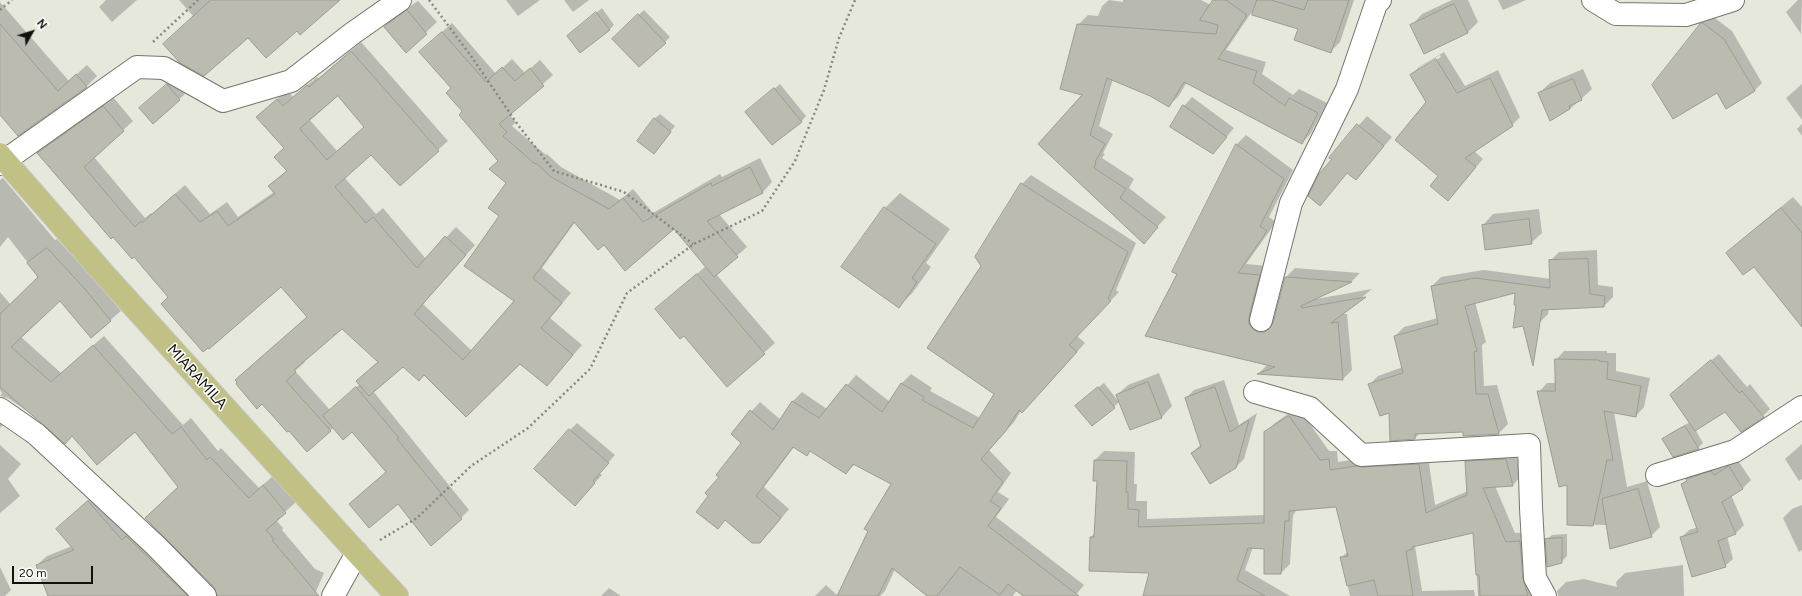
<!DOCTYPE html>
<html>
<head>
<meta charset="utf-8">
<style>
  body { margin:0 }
  #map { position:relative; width:1802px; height:596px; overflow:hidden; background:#e7e8dc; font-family:Figtree,sans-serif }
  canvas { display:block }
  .north { position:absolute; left:12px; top:12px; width:40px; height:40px; -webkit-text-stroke:3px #fff; paint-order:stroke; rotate:51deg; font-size:11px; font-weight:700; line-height:16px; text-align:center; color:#11110e }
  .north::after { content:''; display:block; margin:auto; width:14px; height:18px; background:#11110e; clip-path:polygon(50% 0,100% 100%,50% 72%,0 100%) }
  .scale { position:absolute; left:12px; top:566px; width:81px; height:18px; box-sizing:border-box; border:2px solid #11110e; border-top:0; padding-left:5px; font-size:12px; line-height:14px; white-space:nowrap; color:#11110e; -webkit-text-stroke:3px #fff; paint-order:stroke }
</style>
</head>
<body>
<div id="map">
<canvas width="1802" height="596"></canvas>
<div class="north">N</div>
<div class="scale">20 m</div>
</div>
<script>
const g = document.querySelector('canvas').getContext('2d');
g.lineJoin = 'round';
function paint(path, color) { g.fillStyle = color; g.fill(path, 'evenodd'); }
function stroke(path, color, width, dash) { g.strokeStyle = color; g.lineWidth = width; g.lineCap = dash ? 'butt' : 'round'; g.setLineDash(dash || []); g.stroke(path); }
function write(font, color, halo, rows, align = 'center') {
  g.font = font + ' Figtree,sans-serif'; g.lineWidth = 3; g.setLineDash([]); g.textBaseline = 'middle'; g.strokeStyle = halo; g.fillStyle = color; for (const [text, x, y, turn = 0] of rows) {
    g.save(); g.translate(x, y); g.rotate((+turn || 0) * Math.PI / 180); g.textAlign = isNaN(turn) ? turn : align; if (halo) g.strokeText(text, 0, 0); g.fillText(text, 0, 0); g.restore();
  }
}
const shadow = new Path2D(`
  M106 0H137L112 22 99 7Z
  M179 0H334L297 30 248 36 194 17Z
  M506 0H540L518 16Z
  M564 0H589L573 12Z
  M1109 0 1123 2V0H1201L1211 5 1214 0H1354L1340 42 1331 51 1299 29 1251 13 1226 50 1266 62 1262 74 1293 95 1299 89 1327 103 1311 133 1302 143 1187 82 1178 97 1168 106 1150 95 1113 79 1099 126 1113 134 1103 153 1105 154 1102 158 1134 179 1129 188 1166 217 1144 242 1039 144 1084 95 1078 25 1088 15 1098 16 1102 6Z
  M1452 0H1468L1478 22 1468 32 1425 53 1412 25 1422 14Z
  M1498 0H1526L1503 10Z
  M1798 0H1802L1801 34 1786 12Z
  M418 1 437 22 406 51 385 27 396 16Z
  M0 2 69 81 87 65 97 76 87 86 18 135 0 113Z
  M602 8 614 25 609 30 574 31Z
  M644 10 670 37 665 42 619 33Z
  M1711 15 1732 31 1762 83 1755 90 1717 92 1701 24Z
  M452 23 496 74 512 59 525 73 540 60 553 75 509 114 516 122 512 126 546 155 547 154 561 167 620 200 633 189 653 213 720 174 722 177 760 158 772 182 763 192 719 214 747 247 716 274 775 343 727 385 684 335 657 309 706 266 674 228 604 243 575 222 542 268 571 293 550 318 582 345 547 385 520 363 424 374 403 366 373 391 469 510 461 518 387 472 353 431 334 427 330 431 289 429 263 403 308 317 281 285 169 297 134 255 38 153 48 144 113 97 133 121 94 157 145 218 151 213 152 214 185 185 210 214 227 202 238 217 274 192 270 186 287 170 285 148 267 108 287 90 293 97 317 77 319 78 361 42 448 141 400 184 371 154 344 177 376 214 383 208 426 259 456 227 475 245 423 304 472 351 515 300 500 216 507 183 499 160 463 111 430 43ZM338 95 365 127 337 151 309 119ZM342 327 379 361 357 381 360 384 330 410 295 371 305 362 304 360Z
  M1444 52 1465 86 1498 70 1520 117 1512 125 1474 151 1483 159 1448 200 1440 176 1427 102 1411 75 1419 67ZM1440 55 1441 57 1419 70V68Z
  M1583 69 1592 89 1570 109 1539 93 1550 83Z
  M172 80 185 94 153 123 146 103Z
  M780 84 806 116 801 122 752 107Z
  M1802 84V120L1786 98Z
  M1192 97 1234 128 1213 153 1184 106Z
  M660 114 675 126 654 153V119Z
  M1367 116 1392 137 1356 179 1348 172 1320 204 1333 159 1330 158Z
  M1802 124V136L1797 129Z
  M1246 135 1293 170 1269 217 1276 222 1246 264 1268 266V323H1274L1286 277 1295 268 1360 273 1352 281 1316 299 1372 289 1341 314H1347L1352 370 1343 379 1259 373 1268 364 1178 274 1173 271 1237 144Z
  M1031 175 1136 243 1116 290 1119 292 1077 336 1085 343 1031 403 1021 411 1014 422 989 450 1011 473 998 492 1009 499 996 517 1084 585 1075 596H1025L1017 590 1013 596H928L895 569 885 591 880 596H815L826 585 838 596 893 483 855 464 846 473 811 450 806 455 794 447 764 487 789 509 769 533 720 477 743 443 732 433 760 402 781 420 793 401 802 392 827 409 856 375 890 402 902 383 911 374 932 388 930 391 980 418 995 394 982 266 1022 184Z
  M3 178 55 240 57 239 93 278 121 311 91 337 60 300 21 337 61 373 104 336 183 425 191 418 218 451 221 448 259 488 273 476 296 502 276 520 283 528 282 530 315 569 324 573 314 596H218L180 486 135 431 72 435 44 423 8 398 0 396 2 393 0 390V292L11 305 39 277 8 237 0 247V180Z
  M900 193 950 229 926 263 931 267 913 292 899 307 843 267 885 208Z
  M1793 197 1802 207V325L1754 266 1727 253 1739 242Z
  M1539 209 1542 233 1531 243 1483 225 1493 214Z
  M1597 250 1598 285 1613 287V297L1604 306 1549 307 1548 314 1539 323 1517 304 1516 292 1475 302 1486 342 1482 345 1484 386 1497 385 1508 424 1499 433 1464 431 1420 433 1415 438 1390 412 1369 385 1378 376 1403 367 1395 336 1404 327 1438 318 1432 286 1441 277 1484 270 1551 279 1550 261 1559 252Z
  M1564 351H1607V353H1616V371L1650 378 1644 407 1636 416 1614 412 1627 487 1647 481 1660 527 1651 536 1607 525 1568 524V484L1539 392 1547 383H1556V360Z
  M1719 354 1747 387 1750 384 1770 409 1763 416 1725 411 1695 429 1703 443 1698 448 1664 439 1669 434 1690 422 1678 388Z
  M1159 373 1172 406 1162 417 1131 429 1117 395 1128 385Z
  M1224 380 1239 425 1257 413 1244 459 1236 467 1192 453 1201 444 1186 398 1194 390Z
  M1104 383 1119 402 1114 407 1082 400Z
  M1298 407 1329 451H1337L1338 462 1365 458 1428 456 1435 505 1468 491 1466 462 1475 453 1515 450 1521 476 1513 485 1495 486 1515 533 1529 532 1546 596H1478L1474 532 1415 546 1422 591 1474 590 1475 596H1350L1341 558 1348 551 1337 506 1297 509 1293 516 1290 564 1281 573 1265 548 1253 547 1245 570 1290 596H1144L1150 572 1091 537 1095 532 1098 480 1095 460 1104 451 1135 452 1134 484H1137L1136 501H1147V519L1265 515V433L1275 423Z
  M0 415 7 421 0 428Z
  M577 423 615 455 599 473 602 475 582 497 570 430Z
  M1802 444V479L1799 481 1785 459Z
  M0 445 21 464 8 479 20 496 0 513Z
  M1737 459 1751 480 1743 488 1731 495 1744 525 1736 533 1727 536 1733 559 1725 566 1681 538 1689 530 1698 527 1682 484 1695 472 1719 464 1722 468Z
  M98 491 208 596H49L37 565 47 556 72 546 57 529Z
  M1802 505V550L1799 552 1783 518 1792 509Z
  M1567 534V556L1561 562 1546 540 1552 535Z
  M1683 565 1684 596H1558L1557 591 1566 582 1584 579 1617 587 1616 582 1625 573Z
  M0 567 11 590 5 596H0Z
  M609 588 621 596H601Z`);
const building = new Path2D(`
  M211 0H340L300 35 297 31 266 58 248 38 204 76 180 63 163 44Z
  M1213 0H1226L1247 15 1218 59 1257 71 1253 83 1285 106 1289 98 1318 113 1302 144 1184 82 1169 107 1150 96 1107 78 1090 135 1105 144 1095 162 1096 163 1094 168 1126 189 1120 198 1158 227 1144 244 1038 144 1082 95 1060 89 1077 24 1216 34 1218 25 1200 20Z
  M1257 0H1271L1304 10 1308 0H1349L1331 53 1294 40 1298 29 1252 15Z
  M1454 4 1468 33 1424 54 1410 25Z
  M407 10 427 34 406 53 384 27Z
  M596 12 610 30 580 53 567 36Z
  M638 14 666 43 639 67 612 39Z
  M1701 23H1703L1724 39 1755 91 1726 109 1717 93 1673 119 1652 85Z
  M0 24 58 91 76 74 87 87 18 136 0 115Z
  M442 32 486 82 502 67 515 81 530 68 544 86 499 124 507 132 503 136 535 164 536 163 551 177 609 209 623 198 643 222 711 183 712 186 750 167 763 193 707 221 738 257 714 277 674 229 625 271 604 245 598 250 574 222 533 278 562 303 541 328 573 355 547 386 520 364 466 417 424 375 419 381 403 367 369 396 356 381 378 362 342 329 294 370 296 372 286 381 331 431 307 452 289 431 287 432 262 404 257 409 236 384 237 382 235 380 307 317 281 287 209 349 208 348 203 352 161 304 168 297 134 257 132 259 113 237 111 239 37 153 103 106 124 131 84 167 135 227 141 221 142 223 175 194 200 222 217 211 228 226 275 194 268 186 287 171 274 157 284 148 256 117 277 99 283 106 307 85 309 87 351 51 439 151 400 186 371 155 335 187 366 223 373 217 417 268 445 236 466 255 414 314 463 360 514 301 464 266 499 216 488 208 506 183 489 169 498 161 459 115 462 111 446 93 451 88 419 52ZM338 96 364 127 327 160 300 129Z
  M1436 59 1457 93 1490 78 1513 126 1465 158 1476 167 1448 201 1430 186 1438 176 1395 140 1426 102 1410 75Z
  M1573 79 1582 100 1569 106 1570 109 1550 121 1538 93Z
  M167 84 180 100 153 124 139 108Z
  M774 88 802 122 772 145 745 112Z
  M1183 105 1227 137 1213 154 1170 127Z
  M654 118 671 132 654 154 637 141Z
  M1357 124 1384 146 1356 180 1347 173 1320 206 1308 196 1319 174 1332 159 1329 158Z
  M1236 144 1284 179 1260 226 1267 231 1238 273 1260 275 1249 317V324L1253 329 1258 332H1265L1270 328 1273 323 1285 277 1352 282 1301 306 1302 308 1366 297 1331 323 1338 322 1343 380 1257 374 1275 367 1145 336 1177 274 1172 272Z
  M1021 183 1128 252 1108 299 1111 301 1069 345 1077 352 1022 413 1019 410 1005 432 981 459 1003 482 990 501 1001 508 988 526 1079 596H1023L1008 584 1000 595 960 567 937 596H927L892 568 878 596H837L868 531 864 529 891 484 853 464 846 474 810 451 807 456 793 447 756 496 781 518 760 543H752L725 520 718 529 696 512 708 496 705 493 719 477 716 475 741 443 731 434 750 410 773 430 792 401 819 418 846 384 882 412 901 383 924 397 922 400 973 428 994 394 927 348 981 266 975 257Z
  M884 207 936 244 912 278 917 282 899 308 841 267Z
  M1781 208 1802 233V327L1754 267 1743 275 1726 253Z
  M1529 219 1532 244 1485 250 1482 225Z
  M47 248 84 288 111 321 91 338 60 301 11 347 51 382 93 345 172 434 181 427 207 460 210 457 249 498 263 485 286 513 266 530 274 539 272 540 319 596H217L214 587 145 518 178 487 135 432 97 465 72 436 65 444 0 387V314L38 277 27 263Z
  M1588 259 1590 294 1605 296 1604 307 1542 310 1533 366 1523 326 1513 328 1516 305H1514L1515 293 1465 306 1477 351 1474 352 1476 394H1488L1499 434 1463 436V432L1415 434V439L1390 441 1389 413 1380 416 1368 384 1403 373 1394 336 1438 324 1431 286 1475 278 1550 288 1549 260Z
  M697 274 765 354 727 387 684 336 680 339 655 309Z
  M1555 359 1599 360V361L1608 362 1607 379 1641 386 1636 417 1604 411 1613 460H1607L1593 526 1567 525V485L1559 487 1537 391H1555Z
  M1711 360 1739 393 1742 391 1764 417 1741 432 1725 412 1695 431 1670 395Z
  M1148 382 1162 418 1130 430 1116 395Z
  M356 387 399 438 397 439 462 519 431 546 398 504 369 528 349 504 386 472 352 432 343 440 323 416Z
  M1098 387 1115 408 1092 426 1075 406Z
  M1215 387 1230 432 1249 420 1236 468 1210 484 1191 453 1201 447 1185 398Z
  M1289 416 1320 460 1329 459 1330 470 1356 466 1362 467 1419 464 1426 513 1467 495 1465 461 1506 459 1513 486 1483 488 1506 542 1520 541 1523 579 1528 596H1480L1479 575H1476L1473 533 1412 547 1413 549 1406 551 1413 596H1378L1374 580 1347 586 1340 557 1348 556 1336 507 1289 511V521H1285L1281 574H1264V549L1248 548 1237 580 1265 596H1143L1149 573 1089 571 1090 537H1094L1097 481H1093L1094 460 1127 461 1126 492H1128V509L1139 510 1138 527 1264 523V432Z
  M1685 426 1699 449 1673 457 1662 439Z
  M569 429 609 463 593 481 595 483 575 506 534 469Z
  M1729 466 1743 489 1722 502 1736 534 1718 541 1726 567 1692 577 1680 537 1698 532 1681 484 1687 481 1686 479 1711 471 1714 475Z
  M1638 489 1652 537 1610 549 1602 499Z
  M88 501 122 540 126 536 188 596H48L36 565 74 550 56 529Z
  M1562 538V563L1547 567 1545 539Z`);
const path = new Path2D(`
  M429 0 471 56 518 125 554 171 624 192 693 244
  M0 10 12 0
  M153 42 198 0
  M380 540 417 518 471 466 528 428 590 369 627 293 694 244 762 211 795 161 824 90 839 38 855 0`);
const minor = new Path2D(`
  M1593 0 1616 14 1686 15 1733 0
  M0 164 137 67 164 68 223 101 291 81 353 33 400 0
  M1261 320 1291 203 1347 89 1376 4 1380 0
  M1255 392 1310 408 1361 455 1529 445 1531 508 1535 578 1545 596
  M0 409 36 434 156 546 205 596
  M1657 475 1735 451 1802 407
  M333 596 357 553`);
const primary = new Path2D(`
  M0 155 105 275 357 553 397 596`);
const streetNames = [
  ["MIARAMILA",197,377,48]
];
paint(shadow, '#0003');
paint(building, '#bbbbb0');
stroke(building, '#9c9c92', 1);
stroke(minor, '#75766c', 24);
stroke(primary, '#c6c6c5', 24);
stroke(path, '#86877f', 2.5, [2, 3]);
stroke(minor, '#fff', 22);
stroke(primary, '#c1c185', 22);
write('15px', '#11110e', '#fff', streetNames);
</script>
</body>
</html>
